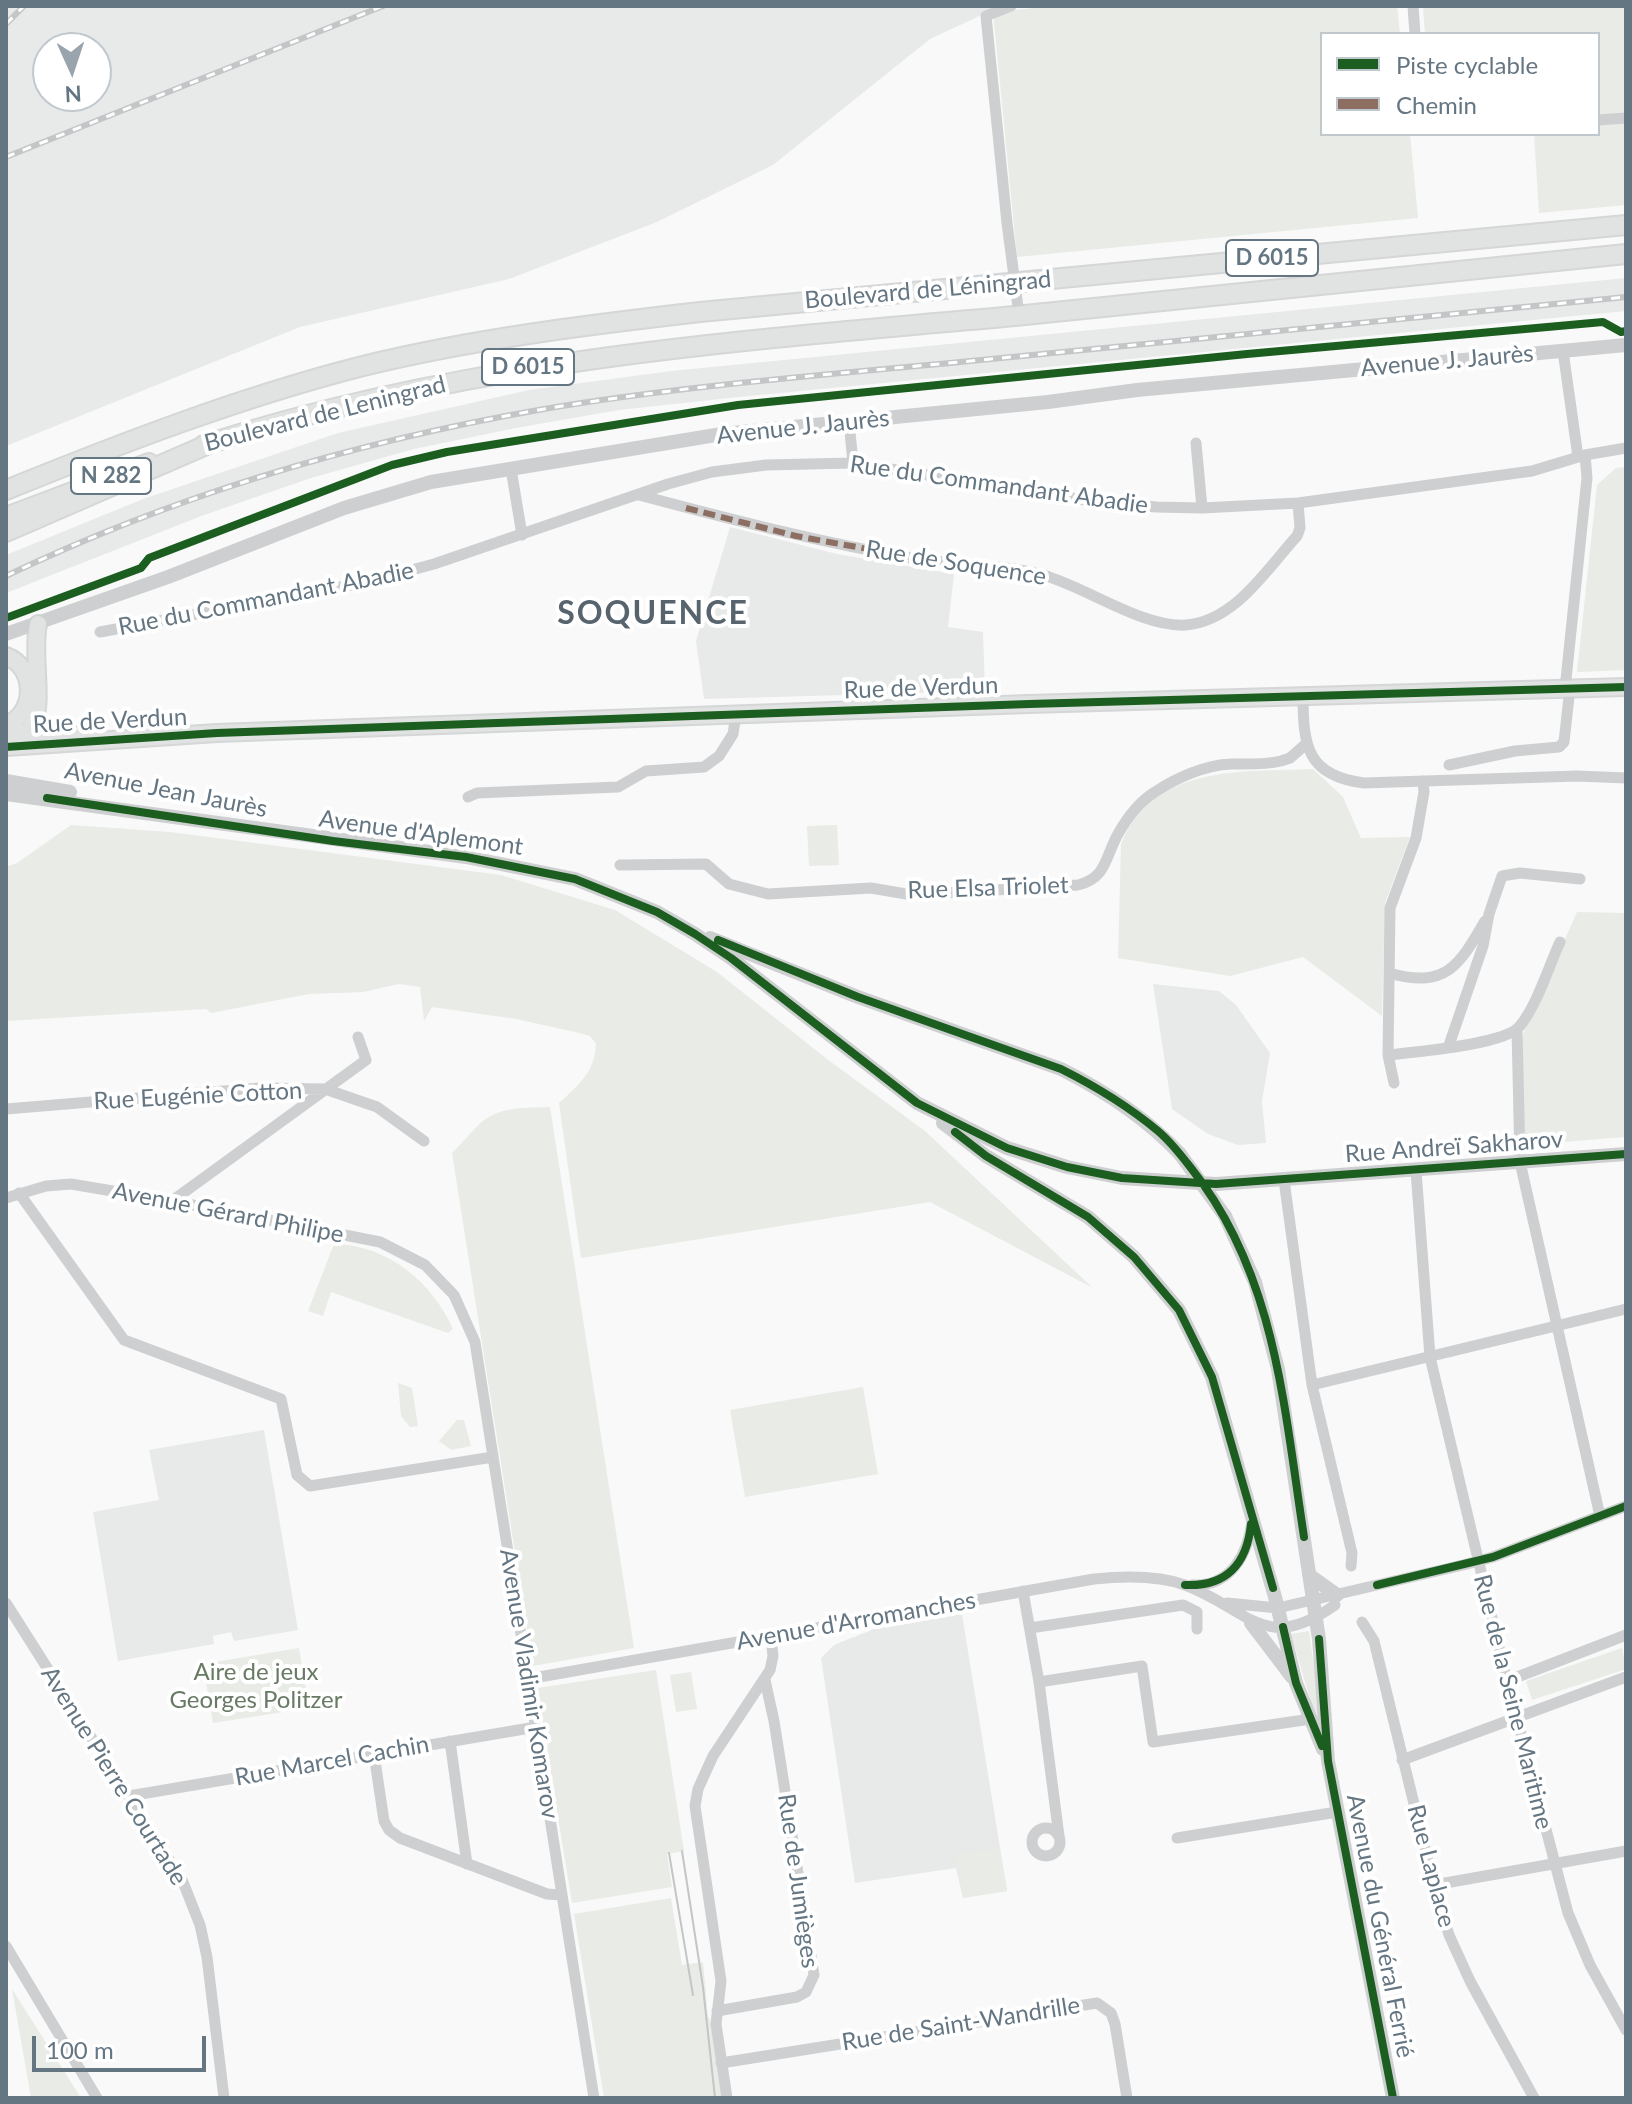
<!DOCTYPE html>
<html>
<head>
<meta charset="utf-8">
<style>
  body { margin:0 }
  #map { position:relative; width:1632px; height:2104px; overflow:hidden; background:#f9f9f9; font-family:Lato,sans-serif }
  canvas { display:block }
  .frame { position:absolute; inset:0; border:8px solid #657683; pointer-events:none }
  .legend { position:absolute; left:1320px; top:32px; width:280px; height:104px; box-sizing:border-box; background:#fff; border:2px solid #c1c8cd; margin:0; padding:10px 14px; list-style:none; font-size:24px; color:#657683 }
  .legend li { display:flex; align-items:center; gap:16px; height:40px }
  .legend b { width:40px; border:2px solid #c1c8cd }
  .north { position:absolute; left:32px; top:32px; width:80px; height:80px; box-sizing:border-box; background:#fff; border:2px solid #c1c8cd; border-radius:50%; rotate:177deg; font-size:22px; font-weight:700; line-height:32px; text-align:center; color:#657683 }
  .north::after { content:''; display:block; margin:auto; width:28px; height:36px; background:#99a4ac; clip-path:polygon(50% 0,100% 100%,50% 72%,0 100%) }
  .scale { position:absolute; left:32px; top:2036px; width:174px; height:36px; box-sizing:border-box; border:4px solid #657683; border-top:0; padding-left:10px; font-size:24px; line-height:28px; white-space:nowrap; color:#657683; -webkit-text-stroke:6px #fff; paint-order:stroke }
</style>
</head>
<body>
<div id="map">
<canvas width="1632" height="2104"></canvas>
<div class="frame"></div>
<ul class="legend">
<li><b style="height:10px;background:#1b5e20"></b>Piste cyclable</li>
<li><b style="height:10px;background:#8d6e63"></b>Chemin</li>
</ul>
<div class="north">N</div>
<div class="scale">100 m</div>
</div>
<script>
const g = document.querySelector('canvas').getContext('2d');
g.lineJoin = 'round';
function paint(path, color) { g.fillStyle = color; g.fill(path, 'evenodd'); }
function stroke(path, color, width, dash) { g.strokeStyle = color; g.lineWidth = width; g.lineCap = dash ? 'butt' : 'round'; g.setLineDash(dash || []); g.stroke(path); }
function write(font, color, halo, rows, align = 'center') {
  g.font = font + ' Lato,sans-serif'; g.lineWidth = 8; g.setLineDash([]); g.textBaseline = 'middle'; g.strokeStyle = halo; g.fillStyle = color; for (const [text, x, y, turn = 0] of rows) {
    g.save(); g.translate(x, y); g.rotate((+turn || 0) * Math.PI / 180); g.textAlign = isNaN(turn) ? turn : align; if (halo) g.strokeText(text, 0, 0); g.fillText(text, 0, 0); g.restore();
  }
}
const built = new Path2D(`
  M6 6H1001L930 39 773 165 657 222 509 279 300 327 6 446ZM48 48H96V96H48Z
  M1626 278V311L739 397 619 410 516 428 414 449 311 478 204 515 6 593V555L143 499 338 433 529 390 671 371Z
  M730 527 837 554 954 574 948 627 983 632 985 691 704 699 696 641Z
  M1153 984 1219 991 1236 1005 1270 1053 1262 1101 1266 1143 1238 1145 1208 1134 1172 1109Z
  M264 1430 298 1630 234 1641 231 1632 213 1636 214 1644 118 1661 93 1512 159 1500 149 1450Z
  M962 1614 1007 1891 963 1898 956 1868 855 1883 821 1658 834 1645 874 1629Z`);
const green = new Path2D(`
  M1056 6H1397L1400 34H1322V134H1410L1418 218 1017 257 993 12Z
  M1423 6H1626V205L1539 213 1534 134H1598V34H1425Z
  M1626 467V670L1577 672 1597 485 1616 468Z
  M1313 769 1343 797 1361 838 1410 837 1385 903 1382 1016 1303 957 1230 976 1118 958 1121 844C1154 764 1241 772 1313 769Z
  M71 825 170 832 501 875 615 910 717 972 827 1059 925 1131 1093 1288 930 1202 581 1258 559 1103C579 1085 595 1071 596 1044L590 1036 575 1032 516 1019 432 1007 424 1021 420 987 399 984 363 992 309 994 211 1013 206 1009 6 1021V867L17 863Z
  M837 825 839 865 809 866 807 826Z
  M1577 912 1626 913V1137L1524 1145 1521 1047 1523 1034Z
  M550 1107 634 1648 533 1666 452 1153C463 1143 472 1130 483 1121 502 1106 527 1108 550 1107Z
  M334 1244C388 1245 432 1282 453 1329L448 1333 331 1292 323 1316 308 1311Z
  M398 1383 412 1388 418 1426 410 1427 401 1416Z
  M863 1387 878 1474 745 1497 730 1410Z
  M457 1420H464L471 1446 451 1450 439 1441Z
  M1309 1631 1326 1753 1291 1634Z
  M299 1648 309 1708 213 1723 203 1664Z
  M1622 1648 1626 1669 1532 1700 1526 1681Z
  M656 1670 684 1851 667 1854 672 1887 572 1903 537 1688Z
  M691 1672 697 1709 676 1712 670 1675Z
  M1000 1848 1007 1891 963 1898 956 1855Z
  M671 1898 682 1965 703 1962 708 2017 710 2019 722 2098H604L574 1914Z
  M12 1989 81 2098H31Z`);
const minor = new Path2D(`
  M1011 6 986 16 1007 223 1019 315
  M1413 6 1415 34
  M1598 120 1626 118
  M1563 351 1578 457
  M849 422 853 463
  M1196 443 1202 508
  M511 469 522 535
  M639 495C729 519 819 542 911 558 954 565 1001 564 1043 575 1086 587 1143 628 1186 625 1235 621 1266 570 1297 536L1300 528 1298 503
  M100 632 367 582 434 564 668 484 712 472 766 465 853 463 1091 501 1156 507 1202 508 1298 503 1532 471 1585 455 1626 448
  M1565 689 1587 478 1585 455
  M1303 695C1303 746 1307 776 1364 783L1577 776 1626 778
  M1449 765 1515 751 1559 747 1564 742 1570 688
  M468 797 477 793 618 787 646 771 704 767 719 756 733 734 736 714
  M620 865 706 864 729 884 768 894 871 888 912 895 1078 885C1107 878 1105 857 1118 834 1127 818 1139 802 1155 792 1176 778 1205 765 1231 764 1248 764 1264 765 1281 761L1290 758 1306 744
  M1389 973C1446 989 1459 966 1485 921
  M1517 1029 1520 1162 1600 1516
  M1448 1048 1483 946 1489 914 1502 876 1520 873 1580 879
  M1388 1055C1414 1052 1505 1045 1520 1026 1538 1003 1548 968 1560 942
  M1394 1083 1388 1055 1390 908 1416 838 1424 792 1423 781
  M6 1109 260 1088 325 1089 377 1107 424 1141
  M1416 1171 1430 1357 1507 1681 1568 1913 1590 1965 1626 2030
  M1284 1180 1312 1385 1352 1553 1351 1566
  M19 1193 124 1340 281 1399 297 1475 310 1486 493 1457
  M6 1198 46 1186 71 1184 172 1201 380 1242 425 1265 454 1295 475 1342 594 2098
  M172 1201 366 1060 358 1037
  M1312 1385 1626 1309
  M1192 1585C1231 1587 1248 1554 1252 1521
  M1023 1591 1039 1682 1059 1836
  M6 1603 183 1882 200 1925 207 1957 224 2098
  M1227 1603 1278 1608 1463 1565 1493 1557 1626 1506
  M1362 1622 1374 1641 1434 1885 1449 1935 1470 1981 1534 2098
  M1030 1628 1183 1605 1197 1612V1629
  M528 1679 1094 1579C1124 1576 1157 1575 1185 1585 1249 1609 1264 1655 1335 1605
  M1507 1681 1626 1635
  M1039 1682 1142 1666 1153 1742 1311 1719
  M450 1741 467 1864
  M374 1754 384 1821 389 1830 400 1838 547 1894 562 1895
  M1402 1760 1626 1677
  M129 1796 536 1727
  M1032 1842a14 14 0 1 1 28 0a14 14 0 1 1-28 0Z
  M1177 1838 1337 1812
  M1434 1885 1626 1851
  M6 1946 97 2098
  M717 2011 797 1997 806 1992 814 1975 774 1721 765 1680
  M721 2063 1097 2003 1111 2013 1115 2024 1127 2098
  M727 2098 716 2024 721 1981 695 1806 698 1789 713 1756 770 1670 773 1656 771 1636`);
const tertiary = new Path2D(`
  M6 634 168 577 344 508 431 482 722 434 1048 402 1137 390 1626 345
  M6 781 70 792
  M6 794 466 857 575 879 657 912 695 934 731 958 917 1103 1007 1148 1067 1167 1122 1178 1216 1184 1626 1154
  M710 938 858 997 1061 1069C1105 1091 1146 1118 1180 1154
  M943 1123 986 1156 1088 1217 1134 1257 1179 1310 1212 1377 1275 1597 1296 1683 1323 1749
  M1225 1216 1255 1282 1278 1369 1319 1639 1328 1761 1393 2098
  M1309 1575 1337 1595
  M1251 1623 1292 1677`);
const secondary = new Path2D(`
  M6 656C36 667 37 713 6 725
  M6 732 76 735
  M22 738C26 733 32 728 34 722 43 699 32 653 38 624
  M6 747 217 733 1029 704 1626 687`);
const primary = new Path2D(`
  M204 445C470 359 739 341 1015 316 1219 297 1422 273 1626 254
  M6 490C122 443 241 397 363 366 473 339 587 325 700 312L1626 225
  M6 517 149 463`);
const trunk = new Path2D(`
  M6 532 218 440`);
const tram = new Path2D(`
  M682 1851 703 1987 715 2098
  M669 1853 693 1995`);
const rail = new Path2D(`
  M6 24 24 6
  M6 157 383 6
  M6 576C175 495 359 441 544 409 688 385 836 374 981 360 1196 339 1411 318 1626 297`);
const tertiaryBridge = new Path2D(`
  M1180 1154 1225 1216`);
const quiet = new Path2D(`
  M686 508 796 536 939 562`);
const cycleway = new Path2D(`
  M6 618 141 568 149 558 392 465 447 452 738 405 1247 354 1603 322 1621 332 1626 331
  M6 747 217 733 1029 704 1626 687
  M47 798 333 841 466 857 575 879 657 912 695 934 731 958 917 1103 1007 1148 1067 1167 1122 1178 1216 1184 1626 1154
  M718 940 858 997 1061 1069C1095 1086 1128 1106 1158 1131 1171 1142 1181 1155 1191 1168 1276 1274 1284 1408 1304 1537
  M955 1132 986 1156 1088 1217 1134 1257 1179 1310 1212 1377 1273 1588
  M1185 1585C1226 1587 1247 1564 1251 1524
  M1377 1585 1493 1557 1626 1506
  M1283 1627 1296 1683 1322 1746
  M1319 1639 1328 1761 1393 2098`);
const shields = [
  [1272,258,92],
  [528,367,92],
  [111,476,80]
];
const shieldNames = [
  ["D 6015",1272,258],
  ["D 6015",528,367],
  ["N 282",111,476]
];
const streetNames = [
  ["Boulevard de Léningrad",928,290,-5],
  ["Avenue J. Jaurès",1447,361,-5],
  ["Boulevard de Leningrad",325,414,-14],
  ["Avenue J. Jaurès",803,427,-6],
  ["Rue du Commandant Abadie",999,485,8],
  ["Rue de Soquence",956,563,9],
  ["Rue du Commandant Abadie",266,599,-11],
  ["Rue de Verdun",921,688,-2],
  ["Rue de Verdun",110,721,-3],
  ["Avenue Jean Jaurès",166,790,11],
  ["Avenue d'Aplemont",421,833,8],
  ["Rue Elsa Triolet",988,888,-2],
  ["Rue Eugénie Cotton",198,1096,-3],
  ["Rue Andreï Sakharov",1454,1147,-4],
  ["Avenue Gérard Philipe",228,1213,11],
  ["Avenue d'Arromanches",856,1621,-10],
  ["Avenue Vladimir Komarov",529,1684,81],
  ["Rue de la Seine Maritime",1513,1702,76],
  ["Rue Marcel Cachin",332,1761,-10],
  ["Avenue Pierre Courtade",114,1776,58],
  ["Rue Laplace",1431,1866,75],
  ["Rue de Jumièges",798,1881,82],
  ["Avenue du Général Ferrié",1380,1926,79],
  ["Rue de Saint-Wandrille",961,2024,-9]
];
const parkNames = [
  ["Aire de jeux",256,1672],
  ["Georges Politzer",256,1700]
];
const districtNames = [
  ["SOQUENCE",653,614]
];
paint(built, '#e8e9e9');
paint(green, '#e8ebe6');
stroke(secondary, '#d5d6d7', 20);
stroke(primary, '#d5d6d7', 22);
stroke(trunk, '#d5d6d6', 22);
stroke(minor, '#cecfd0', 11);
stroke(tertiary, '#cecfd0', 14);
stroke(secondary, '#e1e2e2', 16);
stroke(primary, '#e1e2e2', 18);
stroke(trunk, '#e1e2e2', 18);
stroke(tram, '#c3c5c6', 2);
stroke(rail, '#c3c5c6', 6);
stroke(rail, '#fff', 3, [9]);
stroke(tertiaryBridge, '#cecfd0', 14);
stroke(quiet, '#8d6e63', 6, [12, 6]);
stroke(cycleway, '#1b5e20', 8);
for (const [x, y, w] of shields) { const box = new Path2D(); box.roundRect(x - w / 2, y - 18, w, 36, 6); g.fillStyle = '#fff'; g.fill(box); stroke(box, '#657683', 2); }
write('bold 22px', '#657683', null, shieldNames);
write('24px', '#657683', '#fff', streetNames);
write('24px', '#687a64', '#fff', parkNames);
g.letterSpacing = '2px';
write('bold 32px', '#57646e', '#fff', districtNames);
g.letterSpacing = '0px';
</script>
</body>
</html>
